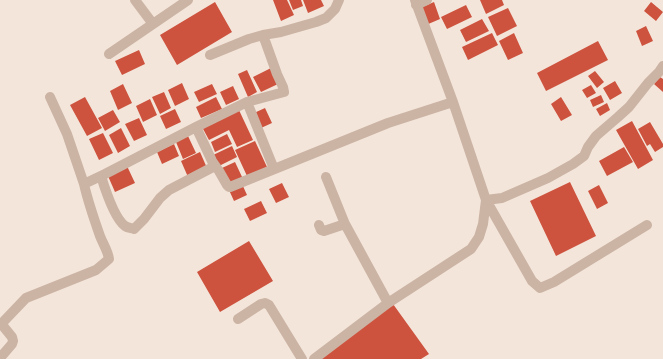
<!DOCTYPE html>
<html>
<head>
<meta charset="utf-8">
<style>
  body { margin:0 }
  canvas { display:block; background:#f3e5da }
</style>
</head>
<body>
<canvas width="663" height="359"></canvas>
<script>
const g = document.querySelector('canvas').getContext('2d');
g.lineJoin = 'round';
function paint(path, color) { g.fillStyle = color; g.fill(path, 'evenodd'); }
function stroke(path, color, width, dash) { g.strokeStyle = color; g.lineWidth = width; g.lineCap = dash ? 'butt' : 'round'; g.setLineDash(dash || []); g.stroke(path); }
const building = new Path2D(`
  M273 0H287L294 15 281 21Z
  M289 0H301L303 6 293 10Z
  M303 0H321L324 6 308 13Z
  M480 0H502L504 5 486 14Z
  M215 2 232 32 177 65 160 35Z
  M434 2 440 19 426 25 420 8Z
  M651 2 663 12 656 21 644 11Z
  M466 5 472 17 447 29 441 17Z
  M508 8 517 26 497 36 488 17Z
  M482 19 489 31 466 42 460 30Z
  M646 26 653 41 642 46 636 31Z
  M492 33 498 45 468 60 462 47Z
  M514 33 523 53 508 60 499 41Z
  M598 41 608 60 546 91 537 73Z
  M139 50 145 64 122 75 115 61Z
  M271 68 278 84 261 92 253 77Z
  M247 70 257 92 248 97 238 74Z
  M595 71 604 82 597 88 588 76Z
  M660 77 663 79V92L654 84Z
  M615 81 622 93 610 100 603 88Z
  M182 83 189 99 175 106 168 90Z
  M123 84 132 103 118 110 110 91Z
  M212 84 217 94 199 102 194 92Z
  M591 85 596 93 587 98 582 90Z
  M233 86 239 99 226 105 220 92Z
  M164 92 171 108 160 114 152 97Z
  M601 95 604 102 593 107 590 100Z
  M85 97 102 128 87 136 70 105Z
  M216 97 222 109 201 118 196 107Z
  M561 97 572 115 561 121 551 104Z
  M150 99 157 115 143 122 136 106Z
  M607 103 610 110 600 116 596 109Z
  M238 108 253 140 237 147 229 130 209 140 202 127Z
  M265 108 272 123 261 128 254 113Z
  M175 109 181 122 166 129 160 116Z
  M113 110 120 122 105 131 98 118Z
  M139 118 147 135 134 141 125 124Z
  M632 121 653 160 638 169 616 130Z
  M650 122 663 144V147L655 152 650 144 647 146 638 129Z
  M121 128 130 146 118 153 109 135Z
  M103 133 113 153 99 160 89 139Z
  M227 134 232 144 215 152 211 142Z
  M188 136 196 153 183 159 176 142Z
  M255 141 267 167 247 176 235 150Z
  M174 144 179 156 162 164 157 152Z
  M232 146 237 157 217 167 211 156Z
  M624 147 633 162 607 176 599 161Z
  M200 152 207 168 188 177 181 161Z
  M235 162 243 179 230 185 222 168Z
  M127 166 135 183 115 192 108 176Z
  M570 182 596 236 556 256 530 201Z
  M282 183 289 197 276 203 269 189Z
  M242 184 247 195 234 201 229 190Z
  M599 185 608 203 597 209 588 191Z
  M261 201 267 213 250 221 244 209Z
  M249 241 273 281 220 312 197 272Z
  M393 304 429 354 421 359H316Z`);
const minor = new Path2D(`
  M135 0 153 24
  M416 5 427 0
  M109 54 188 0
  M210 55 249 39 263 35 281 32 316 22 326 18 335 9 339 0
  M50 97 67 134 84 184
  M247 102 274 169
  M196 127 212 161 219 171 227 185 229 187H230L388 123 453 102
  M101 176C105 189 114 218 125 226 128 228 131 228 134 229L144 219 160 198 169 190 215 166
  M326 177 345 224
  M319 225 321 230 324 231 345 224 388 303
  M647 225 554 282 540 288 532 281 486 200 502 198 548 178 573 164 584 156 588 147 596 136 618 117 629 107 648 83 659 72 663 66
  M238 319 261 304 265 303 269 305 302 359
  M0 358 12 344 13 341 12 337 3 326V322L26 298 96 270 109 259C108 251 103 244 100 236 94 219 88 202 84 184L105 174 196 127 247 102 284 92 283 87 277 74 263 35
  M314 359 388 303 471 249 479 237 483 224 486 200 453 102 415 0`);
paint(building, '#ce533e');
stroke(minor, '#ccb4a5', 10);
</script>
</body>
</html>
